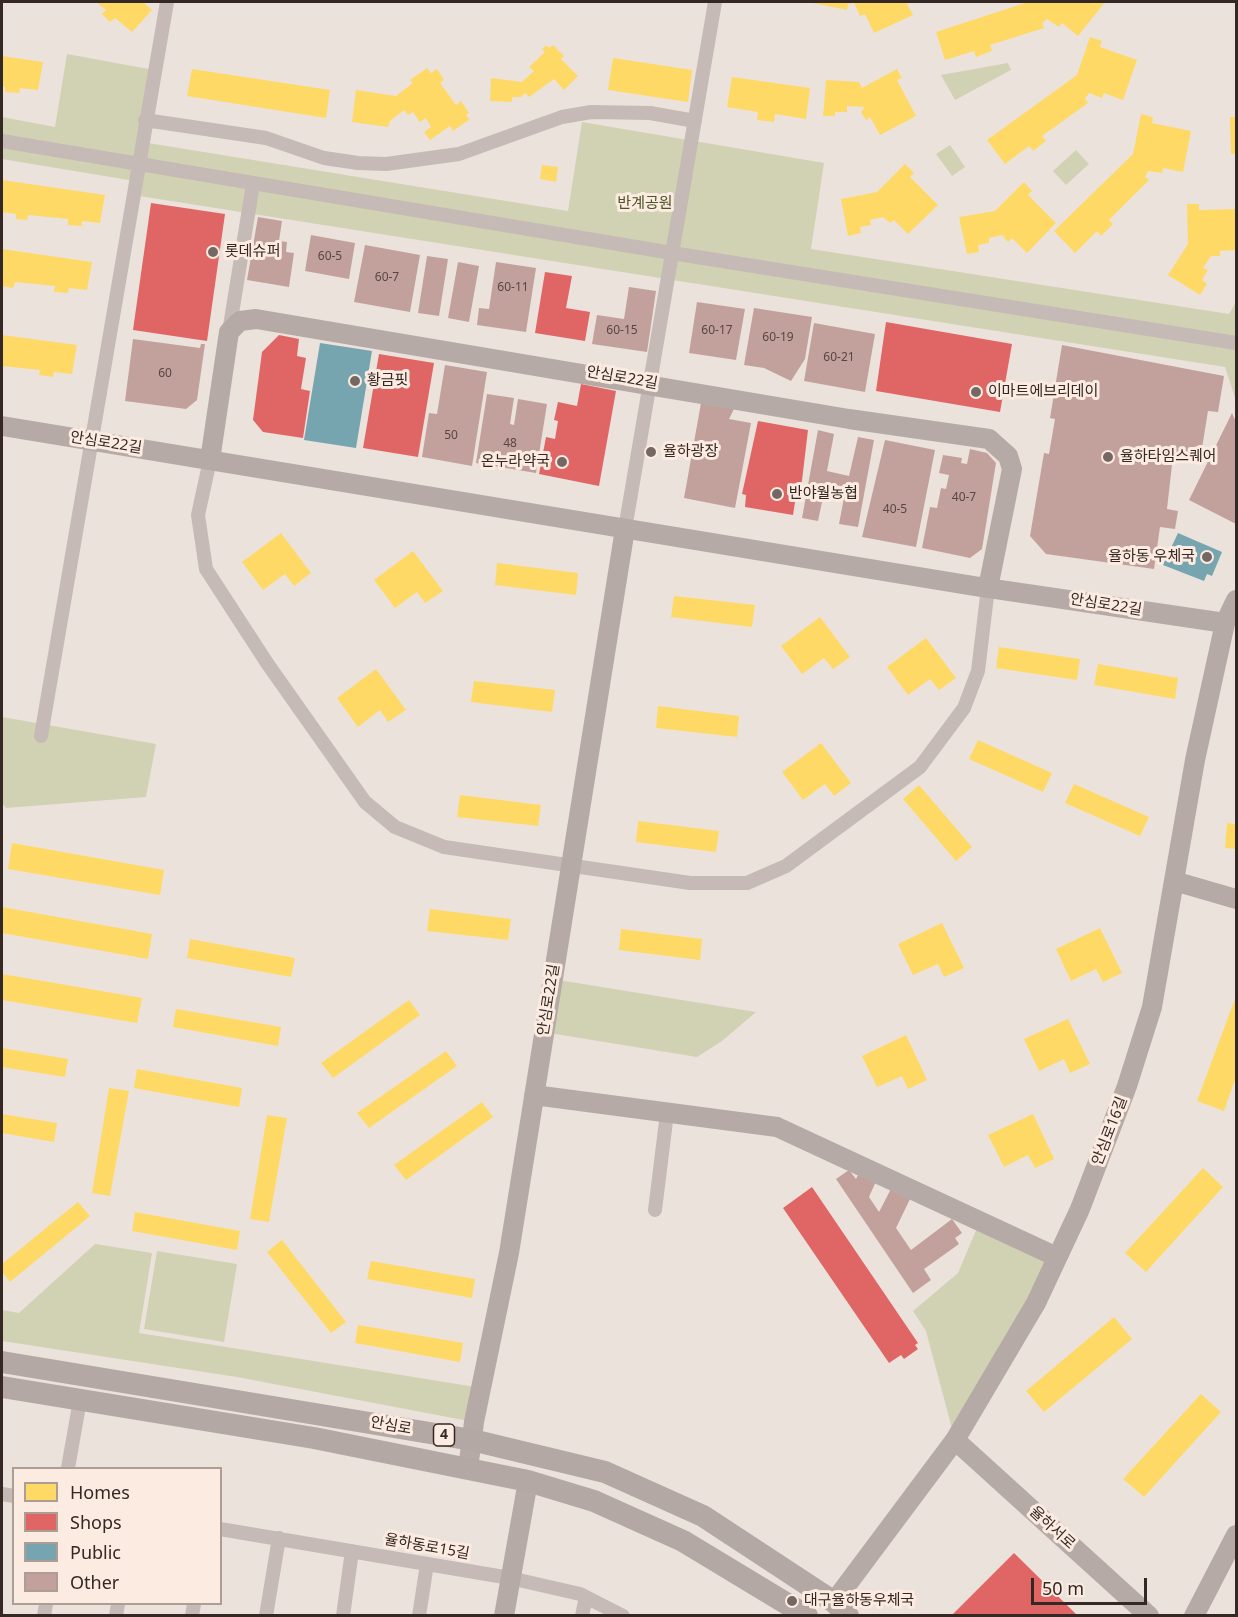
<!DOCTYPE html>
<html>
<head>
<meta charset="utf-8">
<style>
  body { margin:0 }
  #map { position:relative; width:1238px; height:1617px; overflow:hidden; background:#ece2dc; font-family:"Noto Sans",sans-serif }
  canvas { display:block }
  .frame { position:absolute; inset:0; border:3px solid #352724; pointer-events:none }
  .legend { position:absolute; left:12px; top:1467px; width:210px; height:138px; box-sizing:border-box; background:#fbebe1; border:2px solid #ac9d95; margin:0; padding:8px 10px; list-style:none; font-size:18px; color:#352724 }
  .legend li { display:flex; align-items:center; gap:12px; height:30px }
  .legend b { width:30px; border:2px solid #ac9d95 }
  .scale { position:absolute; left:1031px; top:1578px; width:116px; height:27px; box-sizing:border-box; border:3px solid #352724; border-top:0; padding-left:8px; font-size:18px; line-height:21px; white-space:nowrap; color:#352724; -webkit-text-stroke:4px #fbebe1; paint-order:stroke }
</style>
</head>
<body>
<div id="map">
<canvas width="1238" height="1617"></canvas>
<div class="frame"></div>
<ul class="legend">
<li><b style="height:16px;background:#ffd966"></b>Homes</li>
<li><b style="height:16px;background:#e06666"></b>Shops</li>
<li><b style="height:16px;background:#76a5af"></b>Public</li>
<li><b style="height:16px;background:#c2a19c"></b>Other</li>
</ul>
<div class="scale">50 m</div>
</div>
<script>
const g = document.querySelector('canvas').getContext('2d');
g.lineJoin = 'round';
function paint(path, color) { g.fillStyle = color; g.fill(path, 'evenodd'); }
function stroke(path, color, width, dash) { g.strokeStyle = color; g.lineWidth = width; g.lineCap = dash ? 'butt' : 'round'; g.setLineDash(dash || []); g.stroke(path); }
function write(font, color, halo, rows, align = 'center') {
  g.font = font + ' "Noto Sans","Noto Sans KR",sans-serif'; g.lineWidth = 6; g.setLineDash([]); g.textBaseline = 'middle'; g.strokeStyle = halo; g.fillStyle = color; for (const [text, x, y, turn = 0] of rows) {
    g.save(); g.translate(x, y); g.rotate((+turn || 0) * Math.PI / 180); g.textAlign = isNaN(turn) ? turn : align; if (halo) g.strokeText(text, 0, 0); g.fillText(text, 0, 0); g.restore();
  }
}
const green = new Path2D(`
  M67 54 154 70 142 142 568 211 582 122 824 163 811 249 1229 314 1236 302V401L1225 367 133 195 135 181 2 159V117L55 127Z
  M1008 63 1011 70 955 100 941 75Z
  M950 145 965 167 952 176 936 154Z
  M1076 150 1089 164 1066 185 1053 171Z
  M2 717 156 744 146 797 6 808 2 803Z
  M552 979 756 1012 722 1041 697 1057 543 1032Z
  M980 1221 1057 1257 955 1440 926 1331 913 1311 958 1273Z
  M95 1244 152 1253 139 1333 482 1388 474 1422 237 1377 2 1341V1310L19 1313Z
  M157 1251 237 1264 224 1342 144 1329Z`);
const homes = new Path2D(`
  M96 2H143L152 10 132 32 115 18 110 22 102 14 106 10Z
  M808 2H906L913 15 874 33 865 14 860 16 854 3 848 4 847 10Z
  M1028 2H1105L1078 36 1062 23 1059 27 1047 19 1042 23 1044 28 990 45 992 51 976 57 974 51 945 60 936 32Z
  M1090 37 1102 41 1100 47 1137 60 1123 100 1104 93 1102 98 1089 93 1085 99 1088 103 1042 136 1046 141 1033 151 1029 146 1005 164 987 140 1077 75Z
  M546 45 549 48 553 45 564 56 561 59 578 76 564 90 554 79 529 97 525 93 521 97H512V102L490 101 491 78 522 82 534 71 529 67 545 52 542 50Z
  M2 56 43 62 38 90 20 88 19 93 5 92V87L2 86Z
  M613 58 692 70 688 102 608 90Z
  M427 68 431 73 437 69 444 80 440 83 456 105 461 101 469 113 466 115 470 119 453 131 450 126 430 140 424 132 431 127 426 118 420 122 413 112 408 115 404 110 390 121 388 127 352 122 356 90 396 96 413 83 410 80Z
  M192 69 330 90 326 118 187 96Z
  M897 69 902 78 897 80 916 116 880 135 870 117 866 120 861 112 865 107 847 106V112H835V116H823L826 80 859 82 862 88Z
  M732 77 810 88 806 119 775 114 774 122 757 120 758 112 727 107Z
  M1141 114 1153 117 1152 123 1191 131 1183 172 1163 168 1162 173 1148 171 1145 177 1149 180 1109 220 1113 224 1101 236 1097 231 1075 253 1054 231 1133 154Z
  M1230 117H1236V154H1231Z
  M905 164 914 173 910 177 938 205 908 234 894 220 890 223 883 217 870 220 871 225 860 227 861 233 848 236 841 199 877 192Z
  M542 165 558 167 556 182 540 179Z
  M2 180 105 195 100 223 82 221V226L68 225V219L28 215 27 220 16 219V214L2 212Z
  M1024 182 1032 191 1028 195 1056 223 1027 253 1012 238 1008 242 1002 235 989 238V243L978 245 979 252 967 254 959 217 995 211Z
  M1187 204H1199V210L1236 209V250L1220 251V256H1211L1203 268 1208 270 1202 280 1207 284 1200 295 1168 275 1188 244Z
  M2 249 92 262 87 290 69 288 68 293 54 292 55 286 15 282 13 288 2 286Z
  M2 335 77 345 72 374 54 372 53 377 39 375 40 370 2 366Z
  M281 533 311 573 294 586 285 574 263 590 242 562Z
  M413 551 443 591 425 603 417 592 395 608 374 580Z
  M497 563 578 573 576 595 495 585Z
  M674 596 755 605 752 627 671 617Z
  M820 617 850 657 833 669 824 658 802 674 781 646Z
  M926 638 956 678 939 690 930 679 908 695 887 667Z
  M999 647 1080 659 1077 680 996 668Z
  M1098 664 1178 678 1175 699 1094 685Z
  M376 669 406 710 388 722 380 710 358 727 337 698Z
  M474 681 555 690 552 712 471 702Z
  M658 706 739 716 737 737 656 728Z
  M978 740 1052 773 1043 792 969 759Z
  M821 743 851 783 834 796 825 784 803 800 782 772Z
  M1074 784 1149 817 1140 836 1065 803Z
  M919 785 972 847 956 861 903 799Z
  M460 795 541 805 538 826 457 817Z
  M638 821 719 831 716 852 636 842Z
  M1227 823 1236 824V849L1225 848Z
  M12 843 164 870 160 895 8 869Z
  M2 907 152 934 148 959 2 933Z
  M430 909 511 919 508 940 427 931Z
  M942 923 964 968 944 977 938 964 913 975 898 944Z
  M1100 928 1122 973 1103 982 1096 969 1071 981 1056 949Z
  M621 929 702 939 700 960 619 950Z
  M190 939 295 958 291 977 187 958Z
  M2 974 142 998 137 1023 2 1000Z
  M1236 996V1077L1224 1111 1197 1101Z
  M409 1000 420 1015 333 1078 321 1063Z
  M176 1009 281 1027 278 1046 173 1027Z
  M1068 1019 1090 1064 1070 1073 1064 1059 1039 1071 1024 1039Z
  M906 1035 927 1080 908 1089 902 1076 877 1087 862 1056Z
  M2 1048 68 1059 65 1077 2 1067Z
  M446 1051 457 1066 369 1128 357 1113Z
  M137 1069 242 1088 239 1107 134 1088Z
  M109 1088 129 1091 110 1196 92 1193Z
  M482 1102 493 1117 406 1180 394 1165Z
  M2 1114 57 1123 54 1142 2 1133Z
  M1033 1114 1054 1159 1035 1168 1028 1155 1004 1167 988 1135Z
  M267 1115 287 1118 269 1222 250 1219Z
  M1203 1168 1223 1187 1146 1272 1125 1253Z
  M78 1202 90 1216 10 1282 2 1272V1264Z
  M135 1212 240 1231 237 1250 132 1231Z
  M282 1240 346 1322 331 1333 267 1252Z
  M371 1261 475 1279 472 1298 367 1279Z
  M1114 1317 1132 1339 1044 1412 1026 1391Z
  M358 1325 463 1343 460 1362 355 1343Z
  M1201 1394 1221 1412 1144 1497 1123 1479Z`);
const shops = new Path2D(`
  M151 203 225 214 207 341 133 330Z
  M545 272 572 276 566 308 590 312 585 341 535 333Z
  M886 322 1012 344 1000 412 876 391Z
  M279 335 299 339 297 356 306 358 301 389 310 391 303 438 263 432 253 420 262 352Z
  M379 354 434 363 418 457 363 448Z
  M581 384 616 391 599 486 539 474 546 437 555 439 558 421 554 420 558 402 577 406Z
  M758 421 808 430 801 489H797L793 515 745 507 746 495 742 494Z
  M812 1187 918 1343 915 1345 918 1349 904 1359 901 1355 889 1363 783 1208Z
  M1014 1553 1078 1616H951Z`);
const public = new Path2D(`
  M320 343 372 351 356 448 304 440Z
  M1178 533 1222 552 1212 576 1207 574 1204 581 1163 565Z`);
const building = new Path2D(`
  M258 217 282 221 279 241 287 242 286 252 294 253 289 287 247 280Z
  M311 235 355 243 349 279 305 271Z
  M365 245 420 255 410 312 354 302Z
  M427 256 448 259 439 316 418 313Z
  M458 262 479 266 469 322 448 318Z
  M496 262 536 268 526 332 477 325 479 308 489 309Z
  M629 287 656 291 647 352 592 344 597 315 624 319Z
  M697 302 745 309 736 360 689 353Z
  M754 308 812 317 805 359 791 381 764 368 744 365Z
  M814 323 875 334 865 392 804 381Z
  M133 339 200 348 201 344H205L197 400 186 409 125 401Z
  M1062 345 1224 376 1218 412 1208 411 1202 448 1196 453 1185 457 1173 456 1167 509 1178 511 1175 529 1160 527 1154 569 1046 554 1030 536 1044 453 1049 454 1055 419 1050 418Z
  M445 365 487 372 472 466 422 457 429 413 437 414Z
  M487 394 514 398 510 424 514 425 518 399 547 404 536 473 476 463Z
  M701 403 734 409 729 419 751 423 735 508 684 498Z
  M1232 413 1236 422V524L1189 500Z
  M818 430 834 434 827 471 849 476 858 437 874 440 858 527 839 524 846 487 826 483 818 521 802 518Z
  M885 440 935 450 916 547 862 537Z
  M970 449 987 453 996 463 982 549 970 558 922 548 930 507 937 508 941 488 946 489 949 475 939 473 943 455 962 458 961 463 967 464Z
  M849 1170 856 1179 860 1171 877 1179 869 1197 879 1212 892 1187 911 1197 896 1228 911 1250 952 1219 962 1233 955 1238 959 1244 924 1269 931 1280 913 1293 836 1179Z`);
const street = new Path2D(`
  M145 120 266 138 324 158 358 163 386 164 459 154 562 117 591 112 650 113 695 121
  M2 141 672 253 1236 343
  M229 332 253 184
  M210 460 198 515 206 569 267 663 365 802 395 827 444 847 690 883H747L786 866 920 767 964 708 978 671 988 588
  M625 529 715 2
  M41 736 167 2
  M655 1210 667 1113
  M68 1468 80 1400
  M2 1494 14 1496
  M220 1529 510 1578 580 1594 623 1616
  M44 1616 46 1604
  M116 1616 118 1604
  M192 1616 194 1604
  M266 1616 279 1538
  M343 1616 352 1551
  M419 1616 427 1564
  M582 1616 586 1597`);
const secondary = new Path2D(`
  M2 426 974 586 1225 623
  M210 460 229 332 240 321 256 319 849 419 989 439 1008 456 1012 469 988 588
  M1174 881 1236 899
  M534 1095 777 1127 1057 1257
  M955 1440 1149 1616
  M468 1469 474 1422 509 1253 625 529
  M834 1602 955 1440 1036 1303 1080 1209 1127 1086 1152 1007 1195 760 1225 623 1236 600
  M504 1616 528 1481
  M1194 1616 1236 1535`);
const primary = new Path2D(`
  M2 1362 472 1440 605 1472 703 1516 834 1602 848 1616
  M2 1387 314 1438 528 1481 594 1501 683 1541 807 1616`);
const markers = [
  [213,252,6,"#756864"],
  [355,381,6,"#756864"],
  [976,392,6,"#756864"],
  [651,452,6,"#756864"],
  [1108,457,6,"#756864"],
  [562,462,6,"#756864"],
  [777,494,6,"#756864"],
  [1207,557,6,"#756864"],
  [792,1601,6,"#756864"]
];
const numberNames = [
  ["60-5",330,257],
  ["60-7",387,278],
  ["60-11",513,288],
  ["60-15",622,331],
  ["60-17",717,331],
  ["60-19",778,338],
  ["60-21",839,358],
  ["60",165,374],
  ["50",451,436],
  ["48",510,444],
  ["40-7",964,498],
  ["40-5",895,510]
];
const shields = [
  [444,1435,21]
];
const shieldNames = [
  ["4",444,1435]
];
const parkNames = [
  ["반계공원",645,204]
];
const poiNames = [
  ["롯데슈퍼",225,252],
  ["황금핏",367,381],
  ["이마트에브리데이",988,392],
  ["율하광장",663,452],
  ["율하타임스퀘어",1120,457],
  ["온누라약국",550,462,"right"],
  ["반야월농협",789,494],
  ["율하동 우체국",1195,557,"right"],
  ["대구율하동우체국",804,1601]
];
const streetNames = [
  ["안심로22길",622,378,10],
  ["안심로22길",106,443,9],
  ["안심로22길",1106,605,9],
  ["안심로22길",549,1000,-81],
  ["안심로16길",1110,1131,-69],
  ["안심로",391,1426,10],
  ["율하서로",1052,1528,42],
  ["율하동로15길",427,1547,10]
];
paint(green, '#d1d1b4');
paint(homes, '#ffd966');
paint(shops, '#e06666');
paint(public, '#76a5af');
paint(building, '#c2a19c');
stroke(street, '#c5bab5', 14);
stroke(secondary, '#b6aaa6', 20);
stroke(primary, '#b3a8a4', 22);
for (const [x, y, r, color] of markers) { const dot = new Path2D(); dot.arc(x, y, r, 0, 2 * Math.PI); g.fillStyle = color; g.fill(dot); stroke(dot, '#fbebe1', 2); }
write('12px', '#584642', null, numberNames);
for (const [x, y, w] of shields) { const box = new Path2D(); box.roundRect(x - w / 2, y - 11, w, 22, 4.5); g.fillStyle = '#fbebe1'; g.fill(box); stroke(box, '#352724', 1.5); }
write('bold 14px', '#352724', null, shieldNames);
write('15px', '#4c5526', '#fbebe1', parkNames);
write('15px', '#352724', '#fbebe1', poiNames, 'left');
write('15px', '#352724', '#fbebe1', streetNames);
</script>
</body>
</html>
